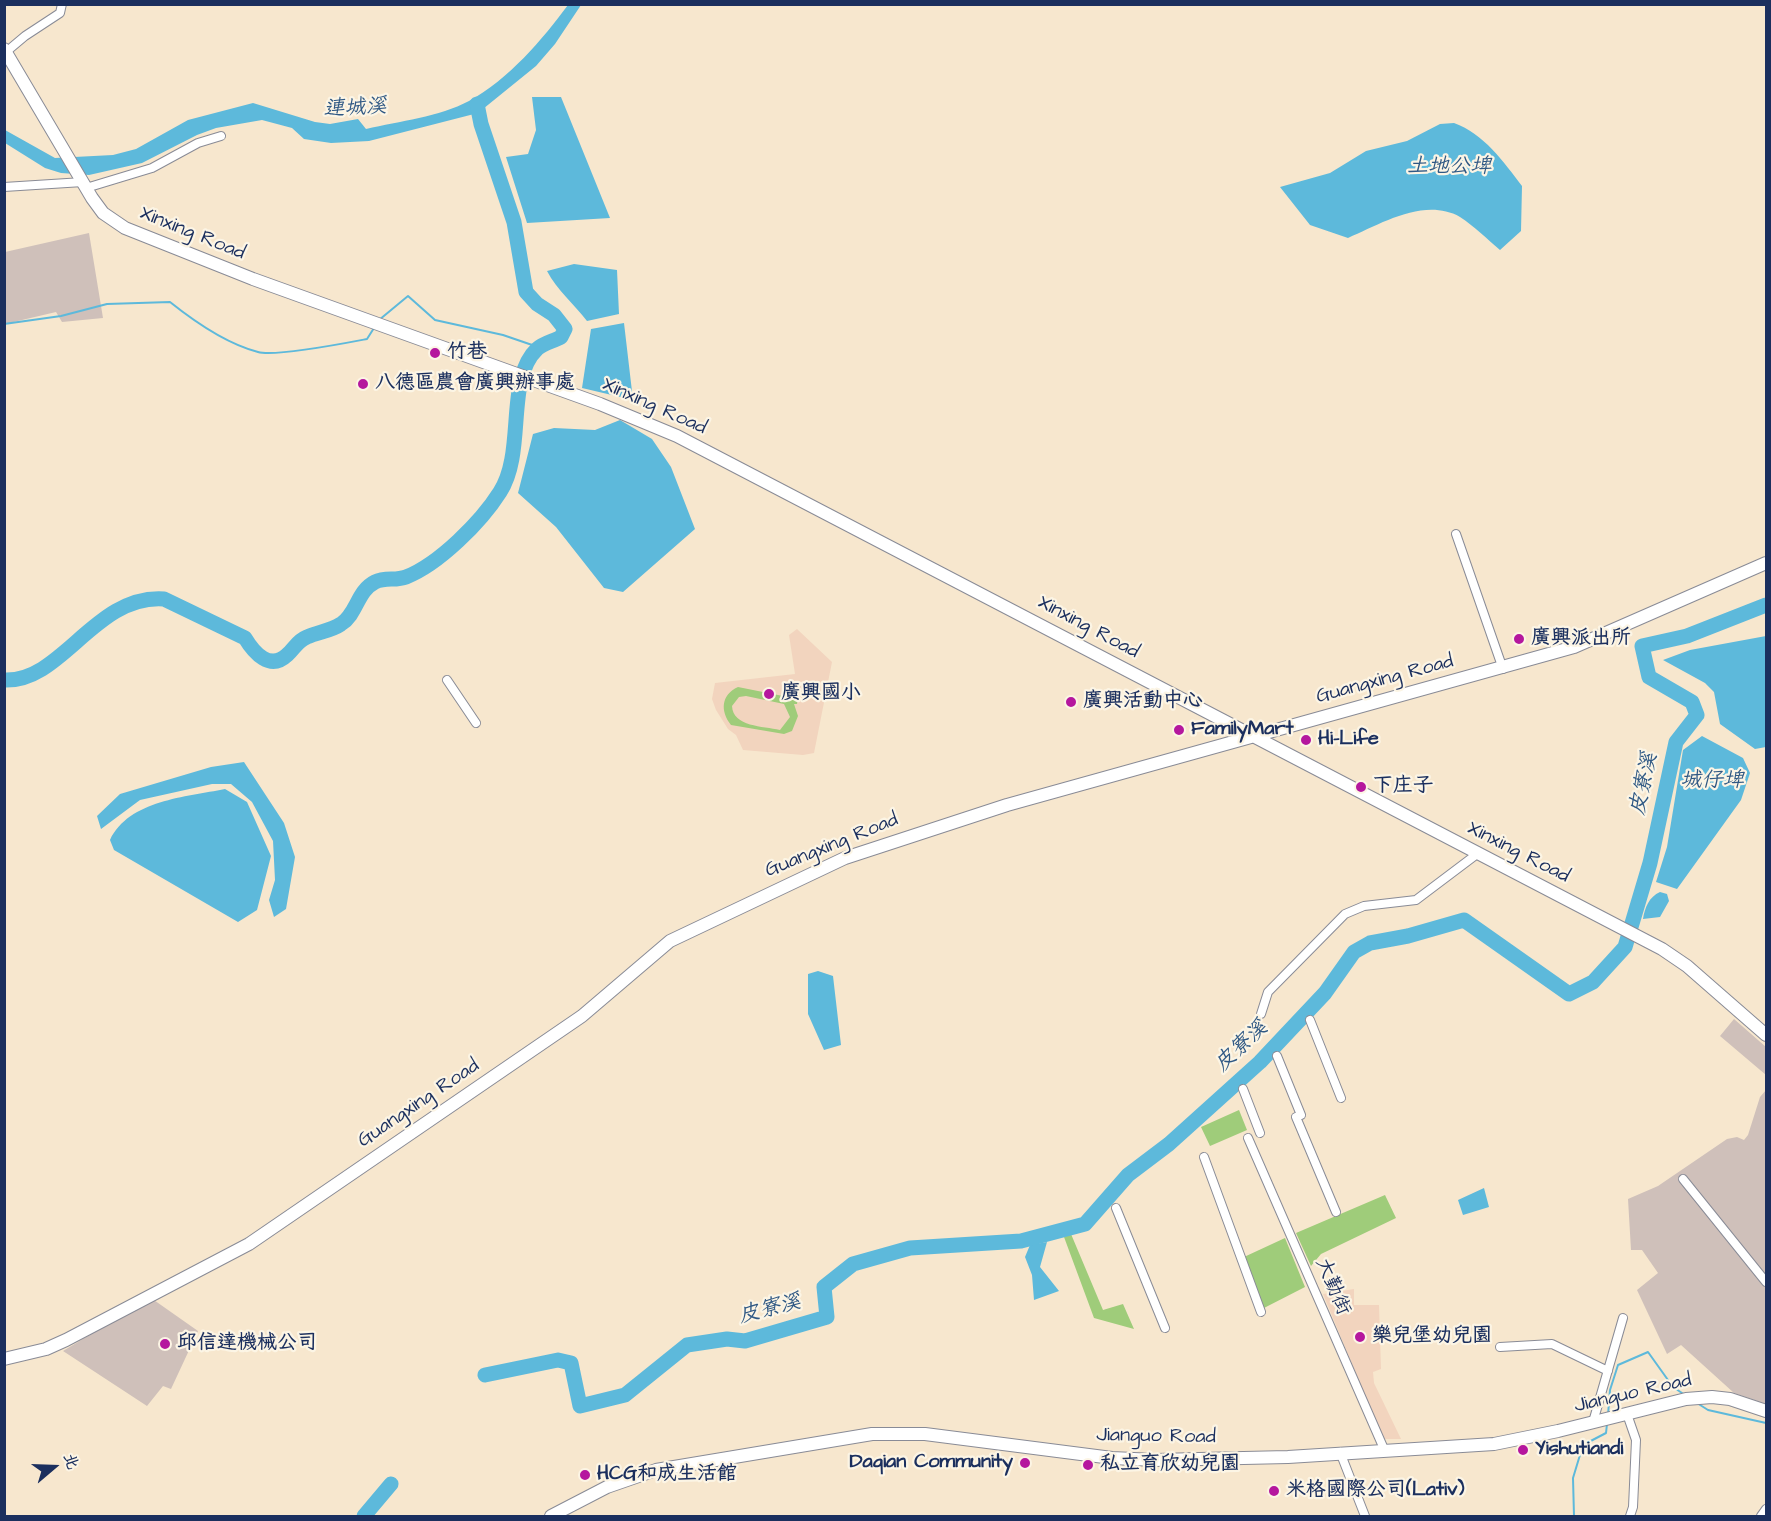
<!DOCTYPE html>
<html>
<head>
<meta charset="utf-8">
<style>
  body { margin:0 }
  #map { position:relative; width:1771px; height:1521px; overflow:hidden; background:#f7e7ce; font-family:"Architects Daughter","LXGW WenKai TC",sans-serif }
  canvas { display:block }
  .frame { position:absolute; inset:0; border:6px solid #1b2f5e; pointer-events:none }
  .north { position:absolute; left:24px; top:1437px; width:60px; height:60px; -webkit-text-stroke:4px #fcf5e5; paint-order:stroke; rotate:71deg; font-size:16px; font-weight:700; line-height:24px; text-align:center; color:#1b2f5e }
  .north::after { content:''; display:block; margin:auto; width:21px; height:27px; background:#1b2f5e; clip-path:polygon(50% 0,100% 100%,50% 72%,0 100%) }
</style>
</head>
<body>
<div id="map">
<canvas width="1771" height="1521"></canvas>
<div class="frame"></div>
<div class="north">北</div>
</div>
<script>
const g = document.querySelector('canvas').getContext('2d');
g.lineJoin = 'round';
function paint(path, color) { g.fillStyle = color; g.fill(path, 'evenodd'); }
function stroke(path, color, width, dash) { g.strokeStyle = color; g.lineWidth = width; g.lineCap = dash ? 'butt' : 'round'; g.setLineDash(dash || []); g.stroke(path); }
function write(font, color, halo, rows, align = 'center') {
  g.font = font + ' "Architects Daughter","LXGW WenKai TC",sans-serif'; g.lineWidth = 4.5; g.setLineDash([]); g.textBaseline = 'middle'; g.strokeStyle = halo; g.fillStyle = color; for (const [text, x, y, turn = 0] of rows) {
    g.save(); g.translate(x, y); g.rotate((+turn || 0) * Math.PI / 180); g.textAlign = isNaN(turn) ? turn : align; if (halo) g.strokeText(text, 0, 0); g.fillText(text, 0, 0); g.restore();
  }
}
const built = new Path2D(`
  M797 629 832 662 814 753 803 755 743 750 736 735 728 729 716 710 712 699 715 683 795 674 789 635Z
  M1354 1289V1305H1379L1381 1369 1373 1372 1374 1383 1401 1439H1383L1323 1294Z`);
const industrial = new Path2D(`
  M89 233 103 318 62 322 56 312 5 324V252Z
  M1734 1019 1766 1047V1075L1720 1036Z
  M1766 1090V1404L1734 1393 1681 1345 1667 1354 1637 1290 1658 1273 1642 1250H1631L1628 1199 1658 1186 1727 1139 1737 1137 1744 1140 1748 1135 1760 1097Z
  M151 1298 198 1331 171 1389 163 1386 147 1406 63 1351Z`);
const green = new Path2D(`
  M738 687 798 699 797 704H794L798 716 792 731 784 734 731 725C720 711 721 695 738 687ZM746 696 784 704 790 717 780 730C763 726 733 727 732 706L739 697Z
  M1239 1110 1247 1130 1210 1146 1201 1127Z
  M1385 1195 1396 1218 1321 1254 1311 1266 1296 1233Z
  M1071 1234 1103 1310 1123 1304 1134 1329 1094 1318 1064 1237Z
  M1285 1238 1305 1287 1264 1308 1244 1257Z`);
const water = new Path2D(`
  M568 5H581L555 44 536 66 478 113 369 141 331 143 304 139 292 128 262 120 216 128 197 135 142 163 89 175 61 173 45 168 5 143V130L55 158 113 155 136 149 188 120 253 103 315 122 330 124 358 119 366 129C400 121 439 117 469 101 509 79 542 40 568 5Z
  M532 97H561L610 218 527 223 506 157 528 154 536 130Z
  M1454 123C1484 134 1503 161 1522 186L1521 231 1500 250C1487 239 1474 226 1460 217 1424 197 1381 224 1348 238L1310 225 1280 187 1330 173 1366 151 1407 141 1440 124Z
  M574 264 617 270 619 314 587 321C574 304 557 290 547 271Z
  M624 323 633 400 582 388 591 329Z
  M620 420 652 439 671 467 695 529 623 592 604 588 556 527 518 493 533 434 554 428 595 430Z
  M1766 636V747L1755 749 1720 724 1714 692 1705 683 1663 660 1690 650Z
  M1702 736 1743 758 1750 773 1741 800 1677 889 1656 882 1667 847 1683 750Z
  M244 762 284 823 295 857 286 909 274 917 269 900 275 880 273 841 252 802 231 784H212L140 800 101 829 97 816 120 794 211 767Z
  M225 789 247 802 271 856 257 910 238 922 114 850 110 840C129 800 186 797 225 789Z
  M1660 892 1667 894 1669 901 1660 917 1643 919C1645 907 1649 897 1660 892Z
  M818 971 833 976 841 1045 824 1050 808 1014V974Z
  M1484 1188 1489 1207 1463 1215 1458 1200Z
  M1047 1242 1040 1267 1059 1291 1034 1300 1032 1275 1025 1257 1030 1245Z`);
const stream = new Path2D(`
  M379 320 408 296 435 320 503 335 538 347
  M4 324 61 316 107 304 170 302C195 322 227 344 258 352 275 357 346 343 367 339L374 328
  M1697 1403 1708 1410 1766 1423
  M1608 1415 1610 1390 1618 1365 1648 1352 1673 1387 1685 1395
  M1574 1516 1573 1478 1583 1445 1606 1433 1607 1424`);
const river = new Path2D(`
  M4 680C62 683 95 594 164 599L245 638C254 653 270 671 287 655 295 648 297 641 307 637 318 632 331 631 341 624 357 614 357 591 375 582 385 577 396 581 406 577 439 564 481 522 500 492 526 452 505 379 537 349 543 343 554 341 561 337L565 329 554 315 537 304 526 292 514 222 481 124 477 104
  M485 1375 558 1360 571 1363 580 1406 625 1395 687 1345 727 1339 745 1341 827 1317 824 1287 853 1264 910 1248 1021 1241 1085 1224 1128 1175 1169 1144 1260 1062 1325 993 1354 952 1370 943 1408 936 1464 920 1569 994 1593 982 1625 947 1650 863 1676 742 1697 715 1692 702 1649 677 1642 646 1687 636 1766 605
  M364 1516 391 1484`);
const street = new Path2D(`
  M6 52 25 36 60 13 62 4
  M4 187 83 182
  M86 188 152 168 198 143 221 136
  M1456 534 1503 669
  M447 680 476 723
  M1261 1014 1268 992 1345 914 1364 906 1416 900 1477 854
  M1310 1020 1341 1098
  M1277 1056 1301 1115
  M1243 1089 1260 1133
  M1296 1117 1336 1212
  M1248 1138 1384 1449
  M1204 1157 1261 1312
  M1683 1179 1766 1282
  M1116 1208 1165 1328
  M1500 1347 1552 1344 1608 1371
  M1627 1414 1636 1440 1633 1507 1630 1516
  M1593 1422 1623 1318
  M1340 1452 1365 1516
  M1761 1516 1766 1509`);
const secondary = new Path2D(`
  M4 49 92 198 103 213 125 228 253 279 600 404 677 436 1662 949 1687 966 1766 1035
  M4 1359 46 1349 66 1340 249 1244 582 1016 670 941 845 858 1007 805 1574 647 1766 563
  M551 1516 607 1487 656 1470 872 1434H925L1112 1458 1155 1460 1288 1457 1494 1444 1558 1431 1686 1399 1712 1397 1730 1399 1766 1411`);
const markers = [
  [435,353,6,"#b5179e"],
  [363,384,6,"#b5179e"],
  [1519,639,6,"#b5179e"],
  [769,694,6,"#b5179e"],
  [1071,702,6,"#b5179e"],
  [1179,730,6,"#b5179e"],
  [1306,740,6,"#b5179e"],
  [1361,787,6,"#b5179e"],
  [1360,1337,6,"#b5179e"],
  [165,1344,6,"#b5179e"],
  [1523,1450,6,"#b5179e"],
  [1025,1463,6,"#b5179e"],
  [1088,1465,6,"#b5179e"],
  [585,1475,6,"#b5179e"],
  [1274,1491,6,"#b5179e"]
];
const streetNames = [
  ["Xinxing Road",192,234,22],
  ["Xinxing Road",654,407,24],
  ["Xinxing Road",1088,628,28],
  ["Guangxing Road",1385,680,-15],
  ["Guangxing Road",832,846,-22],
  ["Xinxing Road",1518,853,27],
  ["Guangxing Road",419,1104,-34],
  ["大勤街",1332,1287,67],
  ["Jianguo Road",1633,1394,-13],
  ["Jianguo Road",1156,1437,1]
];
const poiNames = [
  ["竹巷",447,353],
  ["八德區農會廣興辦事處",375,384],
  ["廣興派出所",1531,639],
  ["廣興國小",781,694],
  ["廣興活動中心",1083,702],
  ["FamilyMart",1191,730],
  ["Hi-Life",1318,740],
  ["下庄子",1373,787],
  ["樂兒堡幼兒園",1372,1337],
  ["邱信達機械公司",177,1344],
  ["Yishutiandi",1535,1450],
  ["Daqian Community",1013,1463,"right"],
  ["私立育欣幼兒園",1100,1465],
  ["HCG和成生活館",597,1475],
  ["米格國際公司(Lativ)",1286,1491]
];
const waterNames = [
  ["連城溪",355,109,-3],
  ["土地公埤",1449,168],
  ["城仔埤",1712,782],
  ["皮寮溪",1645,784,-78],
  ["皮寮溪",1242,1047,-43],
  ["皮寮溪",770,1310,-14]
];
paint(built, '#f2d4be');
paint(industrial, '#cfc0ba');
paint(green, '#9fcc7a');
paint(water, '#5db9db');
stroke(stream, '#5db9db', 2);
stroke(river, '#5db9db', 15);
stroke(street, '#898b96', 10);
stroke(secondary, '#898b96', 14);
stroke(street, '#fff', 8);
stroke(secondary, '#fff', 12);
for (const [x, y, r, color] of markers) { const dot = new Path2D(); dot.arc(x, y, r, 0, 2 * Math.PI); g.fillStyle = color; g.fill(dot); stroke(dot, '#fcf5e5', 2); }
write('20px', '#1b2f5e', '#fcf5e5', streetNames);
write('bold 20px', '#1b2f5e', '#fcf5e5', poiNames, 'left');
write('italic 21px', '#2f5884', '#fcf5e5', waterNames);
</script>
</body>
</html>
